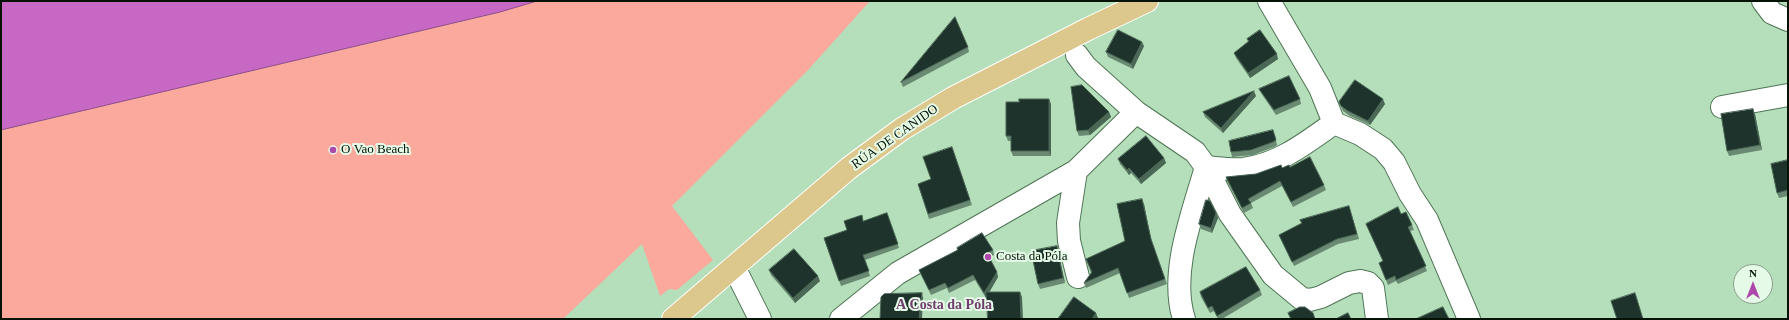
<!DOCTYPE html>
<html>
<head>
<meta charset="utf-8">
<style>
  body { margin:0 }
  #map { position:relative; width:1789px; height:320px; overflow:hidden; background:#b5dfba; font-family:Georgia,serif }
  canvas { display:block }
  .frame { position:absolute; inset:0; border:2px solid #051307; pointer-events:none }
  .north { position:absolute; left:1733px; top:264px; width:40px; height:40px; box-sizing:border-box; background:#e5fae7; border:1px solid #8b9e8d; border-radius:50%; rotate:0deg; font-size:11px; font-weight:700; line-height:16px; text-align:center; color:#051307 }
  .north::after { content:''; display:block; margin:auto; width:14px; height:18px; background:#ae48ac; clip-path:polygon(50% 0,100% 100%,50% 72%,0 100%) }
</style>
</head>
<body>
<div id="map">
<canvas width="1789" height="320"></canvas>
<div class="frame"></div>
<div class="north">N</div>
</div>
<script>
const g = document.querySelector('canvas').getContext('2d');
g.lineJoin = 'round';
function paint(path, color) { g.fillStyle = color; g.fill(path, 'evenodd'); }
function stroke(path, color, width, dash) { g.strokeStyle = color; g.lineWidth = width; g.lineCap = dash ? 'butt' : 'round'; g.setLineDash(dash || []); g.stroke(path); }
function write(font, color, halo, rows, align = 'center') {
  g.font = font + ' Georgia,serif'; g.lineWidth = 4; g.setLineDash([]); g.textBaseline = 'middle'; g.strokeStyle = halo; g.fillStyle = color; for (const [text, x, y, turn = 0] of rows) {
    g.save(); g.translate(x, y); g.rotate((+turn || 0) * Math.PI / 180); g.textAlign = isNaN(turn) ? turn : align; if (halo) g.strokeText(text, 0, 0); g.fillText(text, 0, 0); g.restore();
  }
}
const green = new Path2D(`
  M11 1H870L808 70 672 206 713 260 677 290 669 289 660 296 642 244 563 319H1V3Z`);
const water = new Path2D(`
  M1 1H537L500 12 1 130Z`);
const minor = new Path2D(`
  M1269 1 1320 88 1334 123 1360 134 1383 149 1394 162 1410 194 1427 220 1469 319
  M1763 1 1772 13 1788 20
  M1077 55 1086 67 1136 112
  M1722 107 1788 95
  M1206 167C1218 168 1231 170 1243 169 1278 165 1306 143 1334 123
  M1076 171 1068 223 1069 241 1078 277
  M734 267 760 319
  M841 319 898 273 1076 171 1136 112 1195 152 1206 167 1230 214 1273 275 1302 299 1310 300 1321 297 1349 283 1360 281 1368 283 1373 288 1377 319
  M1184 319C1169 272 1193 213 1206 167`);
const major = new Path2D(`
  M673 319 849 168 902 129 953 98 1088 29 1147 1`);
const wall = new Path2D(`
  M1247 39 1278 59 1250 78 1236 58 1234 53 1248 42Z
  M1144 46 1133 69 1108 57 1106 52Z
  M968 47 969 52 903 87 901 82Z
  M1259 89 1300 99 1301 104 1276 115 1261 93Z
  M1256 96 1223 133 1205 117 1203 112Z
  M1019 102 1051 104V156H1013L1011 151V141H1008L1006 136Z
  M1339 102 1385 104 1370 125 1350 116 1343 111Z
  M1109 112 1111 117 1090 135 1079 136 1077 131Z
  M1755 114 1762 150 1729 156 1727 151Z
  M1275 135 1277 145 1274 147 1253 155 1232 157 1231 152Z
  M952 147 972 205 929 219 918 184 931 179Z
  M1164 158 1166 163 1141 184 1131 173 1129 175 1120 164 1118 159Z
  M1788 160V196L1779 198 1777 193Z
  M1281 165 1282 168 1290 167 1324 185 1326 190 1293 207 1282 186 1251 203 1253 208 1244 213 1227 181 1226 177 1256 174Z
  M1144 204 1152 244 1167 284 1129 298 1120 273 1086 288 1084 283 1091 273 1086 259 1125 241Z
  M1349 206 1359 239 1338 244 1294 266 1279 235 1302 224 1300 220Z
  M887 213 899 248 865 260 870 276 841 286 824 238 847 230 864 221Z
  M1216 213 1218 218 1212 233 1201 229 1199 224Z
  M1401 214 1412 225 1414 230 1410 231 1427 271 1398 284 1396 281 1388 285 1379 263 1383 261 1366 224Z
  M957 248 993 250 994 255 989 258 998 277 989 292 1022 297H987L986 298 975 280 949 293 947 288 931 295 919 270 957 250Z
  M1058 251 1065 283 1040 289 1038 284Z
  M769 270 820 281 795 303 771 275Z
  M1260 290 1262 295 1222 319H1218L1214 311 1210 313 1201 297 1200 292Z`);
const shadedWall = new Path2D(`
  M1142 42 1144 46 1133 69 1131 64Z
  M1277 54 1278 59 1250 78 1248 73Z
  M1254 91 1256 96 1223 133 1221 128Z
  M1049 99 1051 104V156L1049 151Z
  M1383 99 1385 104 1370 125 1368 121Z
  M1753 109 1755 114 1762 150 1760 145Z
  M1109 112 1111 117 1090 135 1088 130Z
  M1164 158 1166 163 1141 184 1139 179Z
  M1129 168 1131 173 1129 175 1127 170Z
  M1142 199 1144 204 1152 244 1151 239Z
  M1216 213 1218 218 1212 233 1211 228Z
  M1057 246 1058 251 1065 283 1063 278Z
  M997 272 998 277 986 298 984 293Z
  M818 276 820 281 795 303 793 298Z
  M1020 292 1022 297 1023 319H1021Z
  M922 293 923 298 922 319H919Z
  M1096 313 1098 318 1097 319H1092Z`);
const building = new Path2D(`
  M955 17 968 47 901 82Z
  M1118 30 1142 42 1131 64 1106 52Z
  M1260 30 1277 54 1248 73 1234 53 1249 41 1247 39Z
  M1289 76 1300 99 1274 110 1259 89Z
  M1355 80 1383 99 1368 121 1348 111 1341 106 1339 102Z
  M1082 85 1109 112 1088 130 1077 131 1071 87Z
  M1254 91 1221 128 1203 112Z
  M1019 99H1049V151H1011V136H1006V102H1019Z
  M1753 109 1760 145 1727 151 1721 114Z
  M1273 130 1276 140 1273 142 1251 150 1231 152 1229 141Z
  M1146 136 1164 158 1139 179 1129 168 1127 170 1118 159Z
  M952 147 970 200 928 214 918 184 931 179 923 157Z
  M1310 157 1324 185 1291 202 1280 181 1248 199 1251 203 1242 208 1226 177 1256 174 1281 165 1282 168 1289 165 1290 167Z
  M1788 160V190L1777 193 1771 164Z
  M1142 199 1151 239 1165 279 1127 293 1118 268 1084 283 1092 272 1086 259 1125 241 1117 204Z
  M1206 200 1210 201 1216 213 1211 228 1199 224Z
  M1349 206 1357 234 1337 239 1292 262 1279 235 1302 223 1300 220Z
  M1398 207 1401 214 1406 212 1412 225 1408 227 1426 266 1396 280 1395 276 1386 280 1379 263 1383 261 1366 224Z
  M887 213 898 244 863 255 869 271 839 281 824 238 847 230 844 221 862 215 863 221Z
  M982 233 993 250 987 253 997 272 984 293 973 275 948 288 945 283 929 290 919 270 958 250 957 248Z
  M1057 246 1063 278 1038 284 1031 251Z
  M794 249 818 276 793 298 769 270Z
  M1246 267 1260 290 1217 316 1212 306 1208 308 1200 292Z
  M986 292H1020L1021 319H988Z
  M922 293 919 319H880L881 297 884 294Z
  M1635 293 1643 319H1617L1611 301Z
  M1074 297 1096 313 1092 319H1058Z
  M1300 307H1305L1313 313 1315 319H1291L1288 313Z
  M1443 307 1449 319H1416Z
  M1348 313 1351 319H1336Z`);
const markers = [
  [333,150,4,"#ae48ac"],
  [988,257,4,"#ae48ac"]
];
const streetNames = [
  ["RÚA DE CANIDO",895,137,-35]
];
const poiNames = [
  ["O Vao Beach",341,150],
  ["Costa da Póla",996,257]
];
const neighbourhoodNames = [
  ["A Costa da Póla",944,305]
];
paint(green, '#fba99d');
paint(water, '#c769c4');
stroke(water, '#8d4f8b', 1);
stroke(minor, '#4f7555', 24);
stroke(major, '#fff', 24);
stroke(minor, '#fff', 22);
stroke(major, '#dcc78c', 22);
paint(wall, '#698972');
paint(shadedWall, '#4b6756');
paint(building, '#1d332b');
stroke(building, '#4b6756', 1);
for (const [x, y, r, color] of markers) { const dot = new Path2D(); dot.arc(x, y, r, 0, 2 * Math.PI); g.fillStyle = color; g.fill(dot); stroke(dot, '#e5fae7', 1.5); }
write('13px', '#051307', '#e5fae7', streetNames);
write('13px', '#051307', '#e5fae7', poiNames, 'left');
write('bold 14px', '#703c6e', '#e5fae7', neighbourhoodNames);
</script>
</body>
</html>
